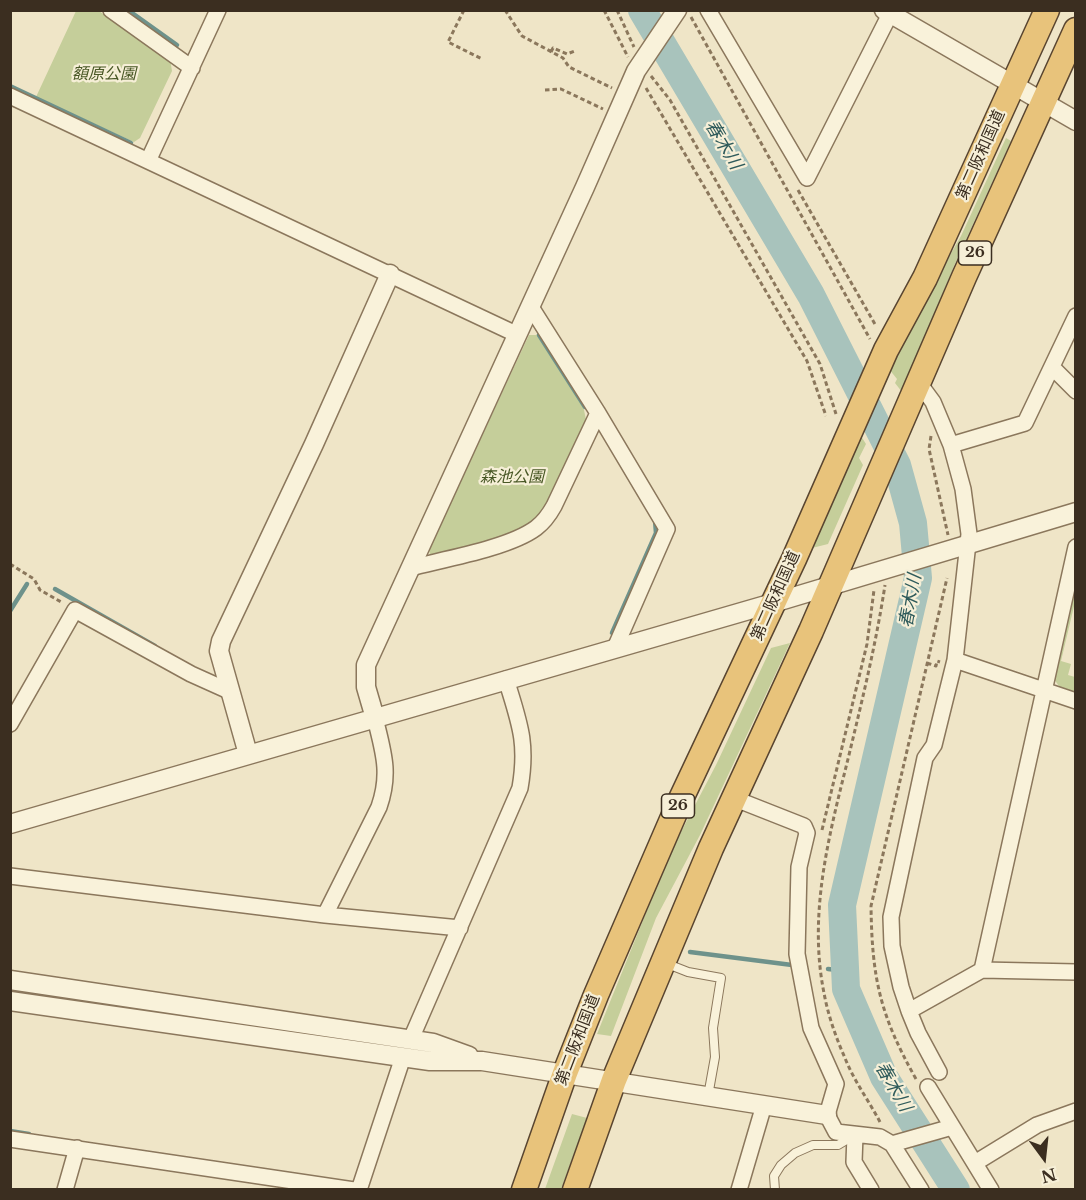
<!DOCTYPE html>
<html>
<head>
<meta charset="utf-8">
<style>
  body { margin:0 }
  #map { position:relative; width:1086px; height:1200px; overflow:hidden; background:#efe5c7; font-family:"Libre Baskerville",serif }
  canvas { display:block }
  .frame { position:absolute; inset:0; border:12px solid #3b2e20; pointer-events:none }
  .north { position:absolute; left:1014px; top:1128px; width:60px; height:60px; -webkit-text-stroke:4px #f6efd7; paint-order:stroke; rotate:165deg; font-size:16px; font-weight:700; line-height:24px; text-align:center; color:#3b2e20 }
  .north::after { content:''; display:block; margin:auto; width:21px; height:27px; background:#3b2e20; clip-path:polygon(50% 0,100% 100%,50% 72%,0 100%) }
</style>
</head>
<body>
<div id="map">
<canvas width="1086" height="1200"></canvas>
<div class="frame"></div>
<div class="north">N</div>
</div>
<script>
const g = document.querySelector('canvas').getContext('2d');
g.lineJoin = 'round';
function paint(path, color) { g.fillStyle = color; g.fill(path, 'evenodd'); }
function stroke(path, color, width, dash) { g.strokeStyle = color; g.lineWidth = width; g.lineCap = dash ? 'butt' : 'round'; g.setLineDash(dash || []); g.stroke(path); }
function write(font, color, halo, rows, align = 'center') {
  g.font = font + ' "Libre Baskerville","Noto Sans JP",serif'; g.lineWidth = 4.5; g.setLineDash([]); g.textBaseline = 'middle'; g.strokeStyle = halo; g.fillStyle = color; for (const [text, x, y, turn = 0] of rows) {
    g.save(); g.translate(x, y); g.rotate((+turn || 0) * Math.PI / 180); g.textAlign = isNaN(turn) ? turn : align; if (halo) g.strokeText(text, 0, 0); g.fillText(text, 0, 0); g.restore();
  }
}
const green = new Path2D(`
  M76 11H99L170 59 172 71 140 138 134 142 36 97Z
  M1006 138 1011 141 954 266 902 392 895 383 897 379 889 369 904 335 961 236Z
  M529 335H537L583 405 586 420 546 507 527 530 435 557 430 555 429 549Z
  M859 433 866 444 859 458 863 465 828 544 808 549Z
  M1073 594 1075 595V602L1061 661 1071 664 1068 675 1075 677V693L1061 689 1054 679Z
  M790 643 700 835 656 918 611 1036 597 1034 671 851 716 765 771 648Z
  M572 1114 587 1118 561 1189H545Z`);
const stream = new Path2D(`
  M128 10 177 45
  M10 86 131 143
  M539 335 585 407
  M55 589 155 646
  M10 611 27 584
  M612 633 656 533 655 520
  M690 952 792 965
  M828 969 846 971
  M10 1131 29 1134`);
const river = new Path2D(`
  M642 10 811 295 897 465 913 523 918 578 842 905 846 989 884 1077 956 1190`);
const path = new Path2D(`
  M464 10 448 42 482 59
  M505 10 522 36 563 58 569 67 612 88
  M604 10 628 57
  M617 10 634 47
  M691 17 870 339
  M551 52 553 48 567 54 575 51
  M651 76 670 100 820 364 836 414
  M646 88 807 361 826 416
  M545 90 561 89 603 109
  M798 190 876 326
  M931 436 929 449 948 535
  M10 564 34 579 40 590 63 603
  M927 663 936 666 937 661 940 662
  M822 830 867 644 874 590
  M916 1079C880 1015 872 979 871 906L947 578
  M880 1122C869 1101 854 1081 845 1058 836 1038 828 1015 824 993 808 914 829 835 848 759 862 701 876 644 885 585`);
const service = new Path2D(`
  M665 963 688 972 721 978 713 1028 715 1057 708 1096
  M775 1190 774 1176 781 1165 795 1153 813 1145H838L853 1136`);
const minor = new Path2D(`
  M111 10 192 68
  M708 10 807 178 890 14
  M10 96 518 335
  M148 161 218 10
  M531 307 598 413 667 529 615 648
  M1053 368 1076 391
  M919 383 933 402 951 445 963 489 969 534 955 660 934 745 925 758 891 917 892 946 901 987 909 1011 918 1033 939 1072
  M951 445 1025 423 1076 316
  M410 568C445 559 509 548 536 528 544 522 549 515 554 506L598 413
  M955 660 1076 701
  M10 724 75 610 191 674 231 692
  M733 798 804 826 807 833 799 867 797 954 811 1028 836 1084 827 1115 836 1132 880 1137 892 1144 921 1190
  M10 876 325 915 460 928
  M325 915 379 807C391 773 383 751 375 718
  M982 970 1076 547
  M909 1011 982 970 1076 972
  M411 1039 520 788C528 742 519 722 506 679
  M928 1087 991 1190
  M855 1135 854 1162 871 1190
  M10 1139 354 1190
  M892 1144 952 1127
  M975 1163 1037 1125 1076 1111
  M65 1190 77 1148
  M359 1190 403 1057
  M739 1190 764 1105`);
const tertiary = new Path2D(`
  M884 10 1076 121
  M375 718 366 687V665L585 187 636 71 677 10
  M248 754 219 651 221 641 314 444 390 274
  M10 824 773 603 1076 512
  M10 980 433 1043 469 1056
  M10 1001 430 1061H482L827 1115`);
const trunk = new Path2D(`
  M524 1190 565 1073 596 995 680 801 794 559 886 350 925 278 1047 10
  M575 1190 614 1080 711 848 811 631 964 277 1076 30`);
const shields = [
  [975,253,33],
  [678,806,33]
];
const shieldNames = [
  ["26",975,253],
  ["26",678,806]
];
const parkNames = [
  ["額原公園",104,74],
  ["森池公園",512,477]
];
const streetNames = [
  ["第二阪和国道",981,155,-66],
  ["第二阪和国道",776,596,-66],
  ["第二阪和国道",578,1040,-69]
];
const waterNames = [
  ["春木川",723,145,59],
  ["春木川",911,601,-80],
  ["春木川",893,1087,60]
];
paint(green, '#c5ce9a');
stroke(stream, '#6e928b', 4.5);
stroke(river, '#a8c3bc', 28);
stroke(service, '#8b775c', 10);
stroke(minor, '#8b775c', 18);
stroke(tertiary, '#8b775c', 21);
stroke(trunk, '#594530', 27);
stroke(path, '#8b775c', 3, [4.5, 3]);
stroke(service, '#f9f2da', 8);
stroke(minor, '#f9f2da', 15);
stroke(tertiary, '#f9f2da', 18);
stroke(trunk, '#e8c37b', 24);
for (const [x, y, w] of shields) { const box = new Path2D(); box.roundRect(x - w / 2, y - 12, w, 24, 4.5); g.fillStyle = '#f6efd7'; g.fill(box); stroke(box, '#3b2e20', 1.5); }
write('bold 15px', '#3b2e20', null, shieldNames);
write('italic 16px', '#495826', '#f6efd7', parkNames);
write('16px', '#3b2e20', '#f6efd7', streetNames);
write('italic 18px', '#2f5b5b', '#f6efd7', waterNames);
</script>
</body>
</html>
